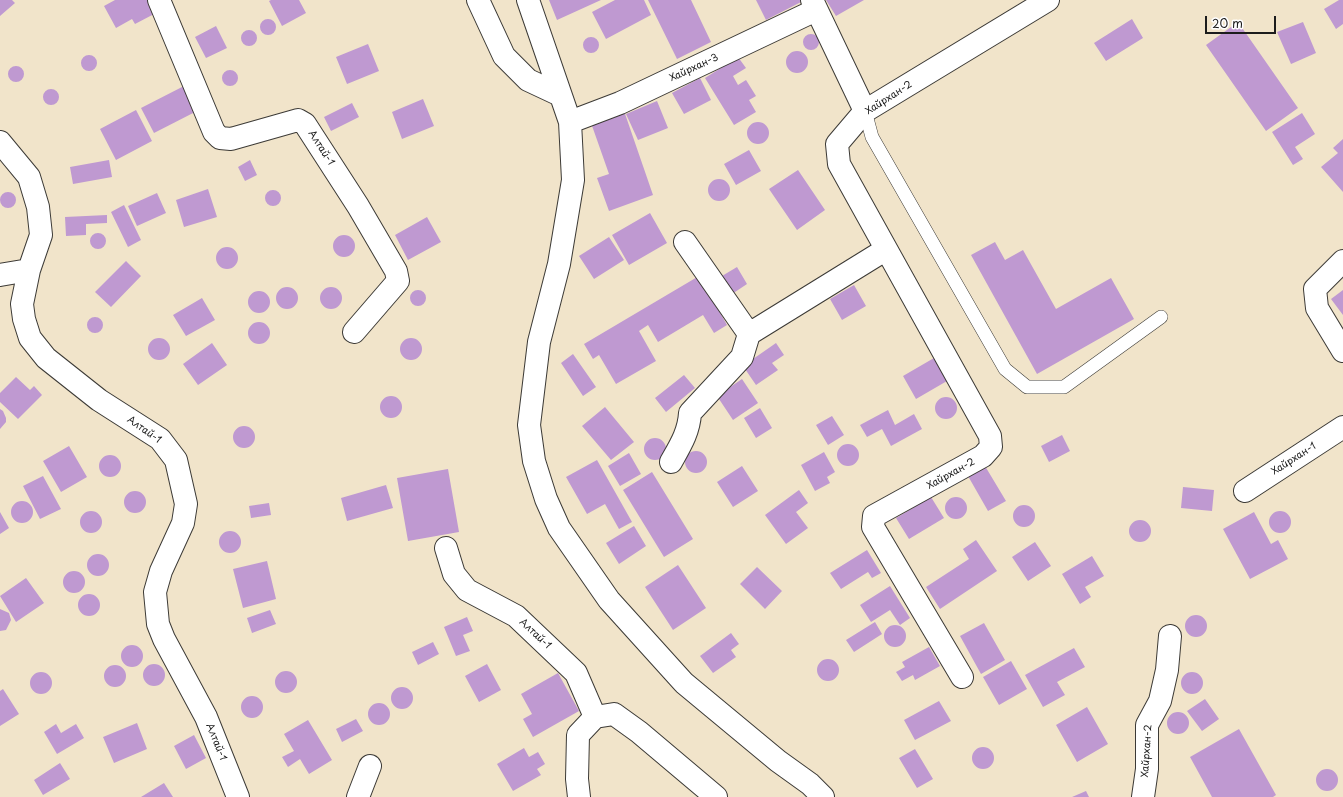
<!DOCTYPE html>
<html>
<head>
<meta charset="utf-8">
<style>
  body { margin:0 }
  #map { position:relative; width:1343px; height:797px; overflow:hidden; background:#f1e4ca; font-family:"Playpen Sans",sans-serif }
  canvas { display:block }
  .scale { position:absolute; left:1205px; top:16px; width:71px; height:18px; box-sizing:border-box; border:2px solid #1c1c1c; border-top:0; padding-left:5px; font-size:12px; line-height:14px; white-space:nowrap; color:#1c1c1c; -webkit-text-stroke:3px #fff; paint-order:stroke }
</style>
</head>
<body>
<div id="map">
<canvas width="1343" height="797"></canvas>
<div class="scale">20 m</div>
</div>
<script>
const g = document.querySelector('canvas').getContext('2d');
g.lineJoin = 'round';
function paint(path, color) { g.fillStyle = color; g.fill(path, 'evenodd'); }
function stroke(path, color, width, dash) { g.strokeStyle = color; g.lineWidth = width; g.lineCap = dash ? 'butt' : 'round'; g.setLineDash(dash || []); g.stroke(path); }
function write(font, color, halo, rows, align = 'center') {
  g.font = font + ' "Playpen Sans",sans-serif'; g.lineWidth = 3; g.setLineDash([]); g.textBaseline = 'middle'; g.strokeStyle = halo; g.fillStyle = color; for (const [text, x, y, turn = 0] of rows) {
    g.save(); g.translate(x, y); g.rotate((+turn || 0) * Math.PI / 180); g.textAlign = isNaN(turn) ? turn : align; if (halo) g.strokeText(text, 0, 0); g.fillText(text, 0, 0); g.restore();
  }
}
const building = new Path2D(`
  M0 0H12L15 3 0 16Z
  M115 0H149L156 13 135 24 132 19 116 28 104 6Z
  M271 0H299L306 13 282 26 269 1Z
  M549 0H601L557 20Z
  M615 0H644L651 15 606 39 592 12Z
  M648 0H691L711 42 677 59Z
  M756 0H800L801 2 766 20Z
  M826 0H864L836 16Z
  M1339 0H1343V24L1336 29 1324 9Z
  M260 27a8 8 0 1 1 16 0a8 8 0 1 1-16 0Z
  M1132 19 1143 38 1106 61 1094 43Z
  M1238 22 1298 108 1266 131 1206 45Z
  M1303 22 1316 53 1291 64 1277 32Z
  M216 26 227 48 206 58 195 37Z
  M241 38a8 8 0 1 1 16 0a8 8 0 1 1-16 0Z
  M803 42a8 8 0 1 1 16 0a8 8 0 1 1-16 0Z
  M583 45a8 8 0 1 1 16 0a8 8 0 1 1-16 0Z
  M368 44 379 71 347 84 336 57Z
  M786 62a11 11 0 1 1 22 0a11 11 0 1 1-22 0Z
  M81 63a8 8 0 1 1 16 0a8 8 0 1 1-16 0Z
  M738 57 746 68 733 76 738 85 746 80 756 96 749 100 756 112 734 125 705 78Z
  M8 74a8 8 0 1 1 16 0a8 8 0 1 1-16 0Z
  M222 78a8 8 0 1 1 16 0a8 8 0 1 1-16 0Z
  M700 78 711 100 684 114 672 93Z
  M184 86 197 111 154 133 141 108Z
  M43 97a8 8 0 1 1 16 0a8 8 0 1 1-16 0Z
  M423 99 434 126 402 139 392 112Z
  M657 101 668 128 638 140 626 114Z
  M352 103 359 117 331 131 324 117Z
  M623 108 653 195 609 211 597 178 609 174 590 120Z
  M136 110 152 141 116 160 100 129Z
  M1302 113 1315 134 1295 147 1303 159 1293 165 1272 132Z
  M747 133a11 11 0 1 1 22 0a11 11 0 1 1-22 0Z
  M1343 139V192L1321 167 1338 153 1333 148Z
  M749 150 761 171 736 185 724 164Z
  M109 160 112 177 73 184 70 167Z
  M250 160 257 175 245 181 238 167Z
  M798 170 825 210 797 230 769 189Z
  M708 190a11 11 0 1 1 22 0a11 11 0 1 1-22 0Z
  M208 189 217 217 184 227 176 200Z
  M265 198a8 8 0 1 1 16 0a8 8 0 1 1-16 0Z
  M0 200a8 8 0 1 1 16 0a8 8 0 1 1-16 0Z
  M157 193 166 213 137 226 128 206Z
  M124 205 141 240 128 247 111 212Z
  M650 213 667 243 629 265 612 235Z
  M107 215V223L86 224V235L66 236 65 217Z
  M427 217 441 242 408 260 395 235Z
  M90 241a8 8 0 1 1 16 0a8 8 0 1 1-16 0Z
  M333 246a11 11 0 1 1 22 0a11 11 0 1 1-22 0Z
  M609 237 624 260 594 279 579 256Z
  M995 242 1005 260 1023 250 1056 309 1111 278 1134 319 1037 374 971 255Z
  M216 258a11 11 0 1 1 22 0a11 11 0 1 1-22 0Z
  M126 261 141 276 111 307 95 292Z
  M737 267 747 284 732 294 722 276Z
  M699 276 727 325 714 333 703 315 658 342 648 325 639 331 656 361 616 384 599 355 593 359 584 344Z
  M854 285 866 306 842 320 830 299Z
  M320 298a11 11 0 1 1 22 0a11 11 0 1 1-22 0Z
  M276 298a11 11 0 1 1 22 0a11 11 0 1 1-22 0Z
  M410 298a8 8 0 1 1 16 0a8 8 0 1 1-16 0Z
  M1343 290V315L1331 299Z
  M248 302a11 11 0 1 1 22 0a11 11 0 1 1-22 0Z
  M202 298 215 320 186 336 173 315Z
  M87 325a8 8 0 1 1 16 0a8 8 0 1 1-16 0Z
  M248 333a11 11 0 1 1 22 0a11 11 0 1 1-22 0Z
  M400 349a11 11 0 1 1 22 0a11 11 0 1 1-22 0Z
  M148 349a11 11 0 1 1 22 0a11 11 0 1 1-22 0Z
  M212 343 227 365 198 385 183 364Z
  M776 343 784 355 772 363 778 370 756 385 743 366Z
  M573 354 596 387 583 396 561 363Z
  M934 358 947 381 916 399 903 376Z
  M684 375 695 388 666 412 655 398Z
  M16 377 30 390 34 386 42 395 18 419 0 402V393Z
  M742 379 758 403 733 420 717 396Z
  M380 407a11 11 0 1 1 22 0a11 11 0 1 1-22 0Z
  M935 408a11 11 0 1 1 22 0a11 11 0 1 1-22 0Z
  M605 407 634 442 611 460 582 426Z
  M760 408 772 428 756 438 744 418Z
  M0 409 3 411 6 418V422L0 429Z
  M888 410 895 425 914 414 922 429 891 446 882 429 867 437 860 425Z
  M832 416 844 435 828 445 816 425Z
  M233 437a11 11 0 1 1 22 0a11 11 0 1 1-22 0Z
  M1062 435 1070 451 1049 462 1041 446Z
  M644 449a11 11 0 1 1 22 0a11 11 0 1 1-22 0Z
  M837 455a11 11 0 1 1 22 0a11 11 0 1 1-22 0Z
  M69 446 87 477 61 492 43 461Z
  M685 462a11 11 0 1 1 22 0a11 11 0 1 1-22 0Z
  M824 452 835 472 827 477 830 483 815 491 801 465Z
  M629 453 641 474 620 486 608 466Z
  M99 466a11 11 0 1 1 22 0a11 11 0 1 1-22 0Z
  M597 460 632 522 619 529 605 504 587 514 566 477Z
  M742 466 758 491 733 507 717 482Z
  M985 466 1006 501 988 511 968 476Z
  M448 469 459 532 408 541 397 478Z
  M652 472 693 539 664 557 623 490Z
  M43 476 61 509 40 519 23 486Z
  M386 485 393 508 347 521 341 498Z
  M1183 487 1214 490 1212 511 1181 508Z
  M799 490 808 503 796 512 808 528 786 544 765 515Z
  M124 502a11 11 0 1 1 22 0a11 11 0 1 1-22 0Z
  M931 497 944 518 909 539 896 518Z
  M945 508a11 11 0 1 1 22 0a11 11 0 1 1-22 0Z
  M11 512a11 11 0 1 1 22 0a11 11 0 1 1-22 0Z
  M269 503 271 515 251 518 249 506Z
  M1013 516a11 11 0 1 1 22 0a11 11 0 1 1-22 0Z
  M80 522a11 11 0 1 1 22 0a11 11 0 1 1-22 0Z
  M1269 522a11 11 0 1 1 22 0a11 11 0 1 1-22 0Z
  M0 512 9 528 0 534Z
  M1254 512 1271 544 1278 540 1288 559 1250 579 1223 529Z
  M1129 531a11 11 0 1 1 22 0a11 11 0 1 1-22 0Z
  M634 526 646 546 619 564 606 543Z
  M219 542a11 11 0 1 1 22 0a11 11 0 1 1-22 0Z
  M976 540 997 571 940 609 926 587 969 559 963 549Z
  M1035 542 1051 566 1028 581 1012 557Z
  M867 550 881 573 872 578 868 572 841 589 830 573Z
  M87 565a11 11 0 1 1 22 0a11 11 0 1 1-22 0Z
  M1092 556 1104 576 1085 587 1091 597 1080 604 1062 574Z
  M267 561 276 599 243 608 233 569Z
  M678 565 706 608 673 630 645 587Z
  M757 567 782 591 765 609 740 584Z
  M63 582a11 11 0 1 1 22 0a11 11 0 1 1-22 0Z
  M26 578 44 603 16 622 0 596Z
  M890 586 910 618 900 625 890 610 871 622 860 605Z
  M78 605a11 11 0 1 1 22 0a11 11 0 1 1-22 0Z
  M0 609 9 613 11 620 6 630 0 631Z
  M270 610 276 624 252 633 247 618Z
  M1185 626a11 11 0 1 1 22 0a11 11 0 1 1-22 0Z
  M467 617 473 631 463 635 470 651 456 656 444 627Z
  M875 622 882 634 854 652 846 640Z
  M984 623 1005 660 981 674 960 636Z
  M884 636a11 11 0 1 1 22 0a11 11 0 1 1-22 0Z
  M731 633 739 644 731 650 736 657 713 673 700 656Z
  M433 642 439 654 418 665 412 652Z
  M121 656a11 11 0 1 1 22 0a11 11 0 1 1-22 0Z
  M929 647 940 666 915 680 913 675 902 681 896 672 905 667 902 662Z
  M1074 648 1085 667 1057 682 1065 695 1043 707 1025 675Z
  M817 670a11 11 0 1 1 22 0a11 11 0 1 1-22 0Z
  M1011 661 1027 689 999 705 983 677Z
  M487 664 501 690 479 702 465 676Z
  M143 675a11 11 0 1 1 22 0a11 11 0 1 1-22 0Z
  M104 676a11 11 0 1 1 22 0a11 11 0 1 1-22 0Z
  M275 682a11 11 0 1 1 22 0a11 11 0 1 1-22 0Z
  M1181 683a11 11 0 1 1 22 0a11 11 0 1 1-22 0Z
  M30 683a11 11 0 1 1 22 0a11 11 0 1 1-22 0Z
  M558 673 579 711 533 737 523 719 532 714 521 694Z
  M391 698a11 11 0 1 1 22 0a11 11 0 1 1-22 0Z
  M3 689 19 714 0 726V691Z
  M241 707a11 11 0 1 1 22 0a11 11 0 1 1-22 0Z
  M1205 699 1219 719 1202 731 1187 711Z
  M939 701 951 721 915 740 904 720Z
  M368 714a11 11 0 1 1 22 0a11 11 0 1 1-22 0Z
  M1087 707 1108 744 1077 762 1056 725Z
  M1167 723a11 11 0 1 1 22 0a11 11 0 1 1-22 0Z
  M356 719 363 731 342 742 336 729Z
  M308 720 332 760 309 774 300 759 288 767 282 757 294 751 284 734Z
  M137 723 147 749 114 763 103 737Z
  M56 724 61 733 76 724 84 738 57 754 44 732Z
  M1239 729 1276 795 1273 797H1212L1190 757Z
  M194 735 206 758 186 769 174 746Z
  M972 758a11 11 0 1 1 22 0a11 11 0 1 1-22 0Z
  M524 748 529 757 538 752 545 764 537 769 541 775 513 791 497 764Z
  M915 749 933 779 917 788 899 758Z
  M60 763 70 779 43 795 34 780Z
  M1316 780a11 11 0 1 1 22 0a11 11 0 1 1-22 0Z
  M164 783 173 797H141Z
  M1086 791 1089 797H1072Z`);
const lane = new Path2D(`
  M865 111 872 137 1005 369 1027 387H1064L1161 317`);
const street = new Path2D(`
  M159 0 214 132 220 138 231 139 298 120 305 124 358 206 396 271 398 281 354 332
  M478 0 504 56 528 80 560 95
  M528 0 570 122 573 180 559 264 539 342 529 425 534 461 546 499 559 528 609 600 684 683 778 761 810 784 823 797
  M812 0 865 111
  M570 122 620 103 816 10
  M0 142 29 177 38 207 41 235 29 270 22 304 24 319 30 338 46 358 99 400 160 439 176 460 186 504 183 523 161 571 155 592 158 624 164 639 206 717 238 797
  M685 242 749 334
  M1343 261 1315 289 1317 308 1343 351
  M0 275 29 270
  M671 462C680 446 689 432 690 413L742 357 749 334 885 250
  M1245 491 1343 427
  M446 548 454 574 467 590 516 616 576 673 595 717
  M962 677 873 527 874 516 983 456 991 447 990 436 839 164 837 144 865 111 1048 0
  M358 797 370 766
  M579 797 577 779 578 735 595 717 614 714 639 732 716 797
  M1143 797 1147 769V725L1160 701 1167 670 1170 636`);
const streetNames = [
  ["Хайрхан-3",694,68,-25],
  ["Хайрхан-2",889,98,-33],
  ["Алтай-1",321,148,57],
  ["Алтай-1",144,430,35],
  ["Хайрхан-1",1294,459,-33],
  ["Хайрхан-2",951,474,-29],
  ["Алтай-1",535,634,43],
  ["Алтай-1",216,742,68],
  ["Хайрхан-2",1147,751,-86]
];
paint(building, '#bf99d1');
stroke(lane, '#3c3a36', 14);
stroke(street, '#3c3a36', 24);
stroke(lane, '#fff', 13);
stroke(street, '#fff', 22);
write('10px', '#1c1c1c', '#fff', streetNames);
</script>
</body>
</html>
